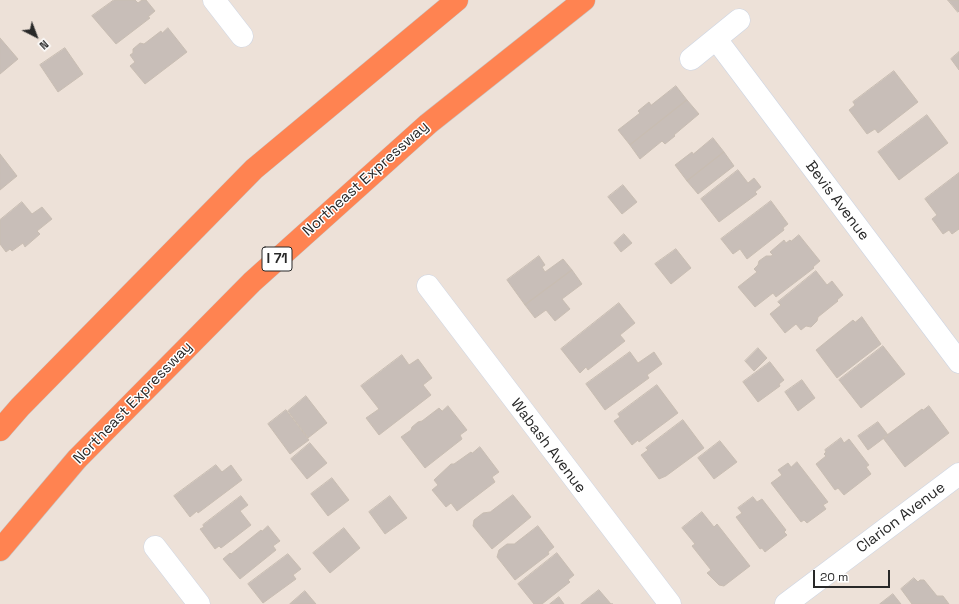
<!DOCTYPE html>
<html>
<head>
<meta charset="utf-8">
<style>
  body { margin:0 }
  #map { position:relative; width:959px; height:604px; overflow:hidden; background:#ede1d8; font-family:"Space Grotesk",sans-serif }
  canvas { display:block }
  .north { position:absolute; left:16px; top:16px; width:40px; height:40px; -webkit-text-stroke:3px #fff; paint-order:stroke; rotate:138deg; font-size:11px; font-weight:700; line-height:16px; text-align:center; color:#282828 }
  .north::after { content:''; display:block; margin:auto; width:14px; height:18px; background:#282828; clip-path:polygon(50% 0,100% 100%,50% 72%,0 100%) }
  .scale { position:absolute; left:813px; top:570px; width:77px; height:18px; box-sizing:border-box; border:2px solid #282828; border-top:0; padding-left:5px; font-size:12px; line-height:14px; white-space:nowrap; color:#282828; -webkit-text-stroke:3px #fff; paint-order:stroke }
</style>
</head>
<body>
<div id="map">
<canvas width="959" height="604"></canvas>
<div class="north">N</div>
<div class="scale">20 m</div>
</div>
<script>
const g = document.querySelector('canvas').getContext('2d');
g.lineJoin = 'round';
function paint(path, color) { g.fillStyle = color; g.fill(path, 'evenodd'); }
function stroke(path, color, width, dash) { g.strokeStyle = color; g.lineWidth = width; g.lineCap = dash ? 'butt' : 'round'; g.setLineDash(dash || []); g.stroke(path); }
function write(font, color, halo, rows, align = 'center') {
  g.font = font + ' "Space Grotesk",sans-serif'; g.lineWidth = 3; g.setLineDash([]); g.textBaseline = 'middle'; g.strokeStyle = halo; g.fillStyle = color; for (const [text, x, y, turn = 0] of rows) {
    g.save(); g.translate(x, y); g.rotate((+turn || 0) * Math.PI / 180); g.textAlign = isNaN(turn) ? turn : align; if (halo) g.strokeText(text, 0, 0); g.fillText(text, 0, 0); g.restore();
  }
}
const building = new Path2D(`
  M114 0H135L138 3 142 0H146L155 11 148 17 150 18 116 44 92 16Z
  M948 0H959V11L958 12Z
  M168 28 187 52 145 84 130 66 135 62 130 55 133 53V49L140 43 144 44 161 31 162 33Z
  M0 38 18 59 0 74Z
  M65 48 83 74 58 92 40 65Z
  M959 52V70L951 59Z
  M894 71 918 102 878 133 875 129 867 134 849 110 855 105 853 102Z
  M676 86 687 100 630 145 618 130 640 113 638 111 649 102 651 105Z
  M687 100 699 114 674 135 675 136 665 144 662 141 640 159 630 145Z
  M927 115 948 143 899 180 878 152Z
  M713 138 724 152 687 181 675 165 692 152 693 154Z
  M724 152 734 166 698 194 687 181Z
  M0 154 17 176 0 190Z
  M738 170 748 183 754 178 761 187 755 192 757 194 719 222 701 199Z
  M959 173V229L952 234 949 230 943 234 932 219 937 215 925 199Z
  M623 185 637 202 622 214 608 197Z
  M771 201 788 224 783 228 784 230 747 259 740 249 733 254 721 239Z
  M22 202 32 214 42 207 52 219 37 231 40 234 25 247 23 243 12 251 10 249 6 252 0 244V220Z
  M624 234 632 243 621 252 614 243Z
  M799 235 820 261 813 267 814 268 776 297 773 293 755 307 738 287 757 272 754 269 758 265 759 261 766 256H771L773 255 770 252 784 240 786 243 790 240 791 241Z
  M676 249 691 268 671 284 655 264Z
  M539 256 545 265 542 267 545 272 563 259 572 270 525 305 507 280Z
  M572 270 582 284 562 299 570 309 555 321 546 310 535 318 525 305Z
  M816 271 827 285 832 281 843 295 837 300 838 301 818 317 817 321 811 327 806 326 801 330 796 324 785 333 770 314 781 305 778 302Z
  M619 303 635 323 620 335 625 341 588 370 586 367 580 373 561 349Z
  M862 317 881 344 837 378 816 350 853 320 855 322Z
  M883 346 905 374 861 408 839 380Z
  M758 348 767 358 754 371 745 361Z
  M630 352 638 363 654 352 662 364 647 375 649 378 605 410 586 384Z
  M402 355 409 365 418 359 432 378 423 385 431 395 379 435 366 418 379 409 361 386Z
  M770 362 784 380 779 384 780 386 758 402 743 382Z
  M802 380 815 398 798 411 785 392Z
  M657 385 678 413 639 442 638 440 632 445 614 421 620 417 618 414Z
  M306 396 327 423 308 438 288 411Z
  M448 406 467 430 460 435 462 439 425 468 401 437 411 430 412 427 418 422 422 421 439 408 442 411Z
  M929 406 949 433 905 467 883 438 922 409 923 410Z
  M286 410 309 440 290 454 268 424Z
  M683 420 704 448 666 476 659 479 641 455 648 450 646 448Z
  M878 422 888 435 868 450 858 436Z
  M841 438 844 443 849 439 869 465 866 467 871 474 844 495 838 488 835 490 816 464 826 456 824 454 826 452 825 450Z
  M720 441 737 462 714 479 698 458Z
  M310 443 327 463 307 479 291 459Z
  M480 447 499 472 492 477 495 482 457 511 451 503 446 507 432 490 438 485 434 480 451 464H454L471 452 472 453Z
  M797 462 828 502 823 505 826 509 807 523 804 520 801 522 771 483 782 475 778 470 788 463 791 467Z
  M216 465 222 472 231 465 242 480 198 513 197 511 190 517 174 496Z
  M332 478 349 500 328 516 311 494Z
  M513 495 531 517 492 549 473 526 474 520 483 513 490 512Z
  M241 496 248 505 240 511 251 525 221 548 219 546 215 549 200 529 204 527 203 525Z
  M390 496 407 518 385 534 369 512Z
  M753 497 757 502 762 499 786 530 784 532 787 535 765 552 762 548 760 549 736 517 742 513 738 508Z
  M702 512 714 527 717 524 750 566 724 586 719 585 707 573 711 570 692 546 695 544 682 528Z
  M268 526 280 541 273 546 276 550 240 579 223 559 230 553 231 554 261 530 262 531Z
  M538 526 554 547 548 552 549 554 515 580 497 557 499 550 507 544H514Z
  M344 528 360 548 330 573 313 553Z
  M557 553 574 575 568 580 570 582 542 604H534L518 584Z
  M288 554 301 569 293 575 296 579 263 603 248 584Z
  M914 578 918 582 920 580H924L937 596H943L949 604H912L901 589Z
  M599 590 611 604H613H581Z
  M305 591 316 604H290Z
  M893 594 901 604H880Z
  M559 597 564 604H550Z`);
const minor = new Path2D(`
  M214 0 242 36
  M716 39 959 362
  M691 59 739 20
  M428 286 670 604
  M155 547 199 604
  M786 604 959 474`);
const highway = new Path2D(`
  M0 430 20 407 254 169 457 0
  M0 550 77 459 252 282 428 124 584 0`);
const shields = [
  [277,259,30]
];
const shieldNames = [
  ["I 71",277,259]
];
const streetNames = [
  ["Northeast Expressway",366,179,-42],
  ["Bevis Avenue",837,201,53],
  ["Northeast Expressway",133,403,-46],
  ["Wabash Avenue",548,446,53],
  ["Clarion Avenue",901,518,-37]
];
paint(building, '#c8beb8');
stroke(building, '#c8bdb2', 1);
stroke(minor, '#cdd5e3', 23);
stroke(highway, '#c3c3c3', 23);
stroke(minor, '#fff', 22);
stroke(highway, '#ff8351', 22);
for (const [x, y, w] of shields) { const box = new Path2D(); box.roundRect(x - w / 2, y - 12, w, 24, 3); g.fillStyle = '#fff'; g.fill(box); stroke(box, '#282828', 1); }
write('bold 14px', '#282828', null, shieldNames);
write('15px', '#282828', '#fff', streetNames);
</script>
</body>
</html>
